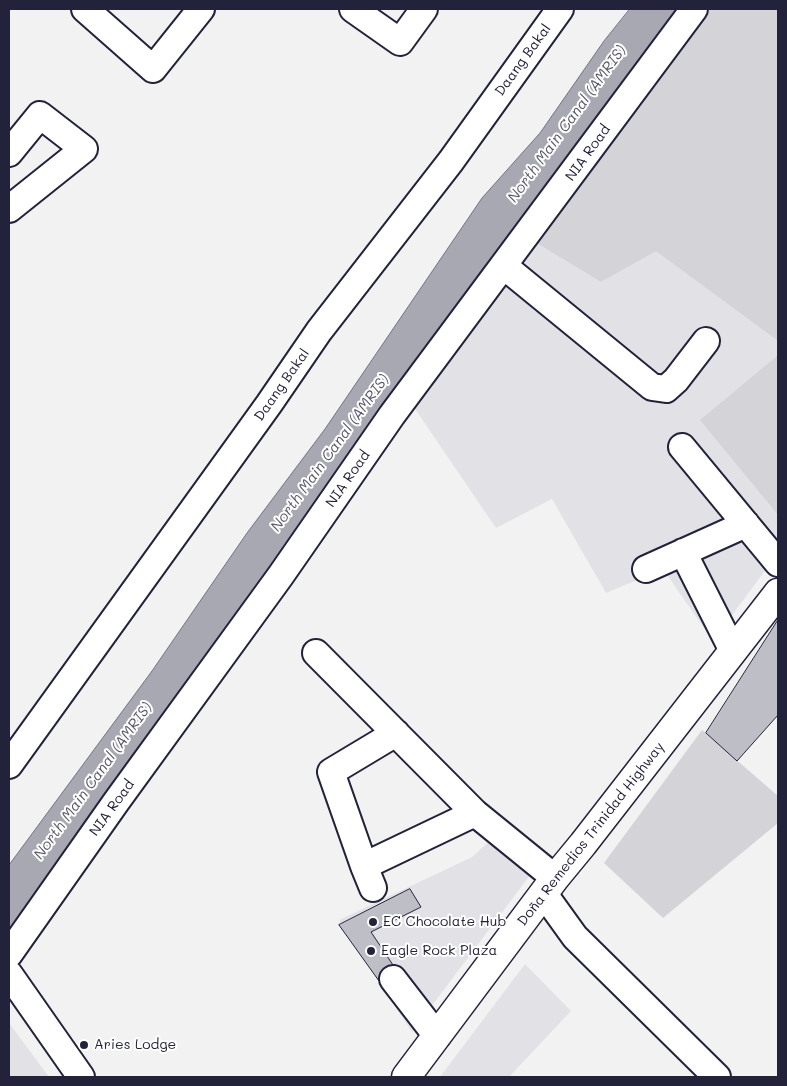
<!DOCTYPE html>
<html>
<head>
<meta charset="utf-8">
<style>
  body { margin:0 }
  #map { position:relative; width:787px; height:1086px; overflow:hidden; background:#f2f2f3; font-family:Mali,sans-serif }
  canvas { display:block }
  .frame { position:absolute; inset:0; border:10px solid #22223b; pointer-events:none }
</style>
</head>
<body>
<div id="map">
<canvas width="787" height="1086"></canvas>
<div class="frame"></div>
</div>
<script>
const g = document.querySelector('canvas').getContext('2d');
g.lineJoin = 'round';
function paint(path, color) { g.fillStyle = color; g.fill(path, 'evenodd'); }
function stroke(path, color, width, dash) { g.strokeStyle = color; g.lineWidth = width; g.lineCap = dash ? 'butt' : 'round'; g.setLineDash(dash || []); g.stroke(path); }
function write(font, color, halo, rows, align = 'center') {
  g.font = font + ' Mali,sans-serif'; g.lineWidth = 4; g.setLineDash([]); g.textBaseline = 'middle'; g.strokeStyle = halo; g.fillStyle = color; for (const [text, x, y, turn = 0] of rows) {
    g.save(); g.translate(x, y); g.rotate((+turn || 0) * Math.PI / 180); g.textAlign = isNaN(turn) ? turn : align; if (halo) g.strokeText(text, 0, 0); g.fillText(text, 0, 0); g.restore();
  }
}
const built = new Path2D(`
  M533 241 601 282 656 250 778 341V355L701 420 778 515V553L713 641 663 569 606 593 552 499 496 528 409 400Z
  M493 838 531 874 412 1032 339 920 472 857Z
  M525 964 571 1011 509 1077H440Z
  M9 1023 49 1077H9Z`);
const green = new Path2D(`
  M706 9H778V341L656 251 601 282 533 241Z
  M778 355V515L700 420Z
  M702 730 778 796V823L663 918 604 863Z`);
const water = new Path2D(`
  M630 9H678L9 935V865L152 671 247 533 325 429 482 198 540 133 604 41Z`);
const building = new Path2D(`
  M778 620V715L737 761 706 733Z
  M410 889 421 907 371 932 397 971 379 981 339 925Z`);
const minor = new Path2D(`
  M85 9 153 69 201 9
  M353 9 400 42 424 9
  M9 153 40 115 84 149 9 209
  M504 266 652 387 666 389 676 380 706 341
  M682 447 778 563
  M683 552 733 651
  M646 569 746 524
  M316 653 475 813 555 878
  M396 733 331 772 364 866 475 813
  M9 765 269 404 319 331 451 161 560 9
  M364 866 373 888
  M544 894 575 937 717 1077
  M9 954 116 802 281 575 392 415 694 9
  M9 974 81 1077
  M393 979 437 1036`);
const highway = new Path2D(`
  M406 1077 555 878 583 844 778 593`);
const markers = [
  [373,922,5,"#22223b"],
  [371,951,5,"#22223b"],
  [84,1045,5,"#22223b"]
];
const streetNames = [
  ["Daang Bakal",523,60,-54],
  ["NIA Road",588,153,-54],
  ["Daang Bakal",282,385,-55],
  ["NIA Road",348,479,-55],
  ["NIA Road",112,808,-54],
  ["Doña Remedios Trinidad Highway",591,834,-52]
];
const poiNames = [
  ["EC Chocolate Hub",383,922],
  ["Eagle Rock Plaza",381,951],
  ["Aries Lodge",94,1045]
];
const waterNames = [
  ["North Main Canal (AMRIS)",567,124,-54],
  ["North Main Canal (AMRIS)",330,453,-54],
  ["North Main Canal (AMRIS)",93,781,-54]
];
paint(built, '#e2e2e6');
paint(green, '#d3d3d8');
paint(water, '#a8a8b2');
stroke(water, '#727282', 1);
paint(building, '#bebec6');
stroke(building, '#22223b', 1);
stroke(minor, '#22223b', 30);
stroke(highway, '#22223b', 31);
stroke(minor, '#fff', 26);
stroke(highway, '#fff', 28);
for (const [x, y, r, color] of markers) { const dot = new Path2D(); dot.arc(x, y, r, 0, 2 * Math.PI); g.fillStyle = color; g.fill(dot); stroke(dot, '#fff', 2); }
write('14px', '#22223b', '#fff', streetNames);
write('14px', '#22223b', '#fff', poiNames, 'left');
write('italic 15px', '#58586b', '#fff', waterNames);
</script>
</body>
</html>
